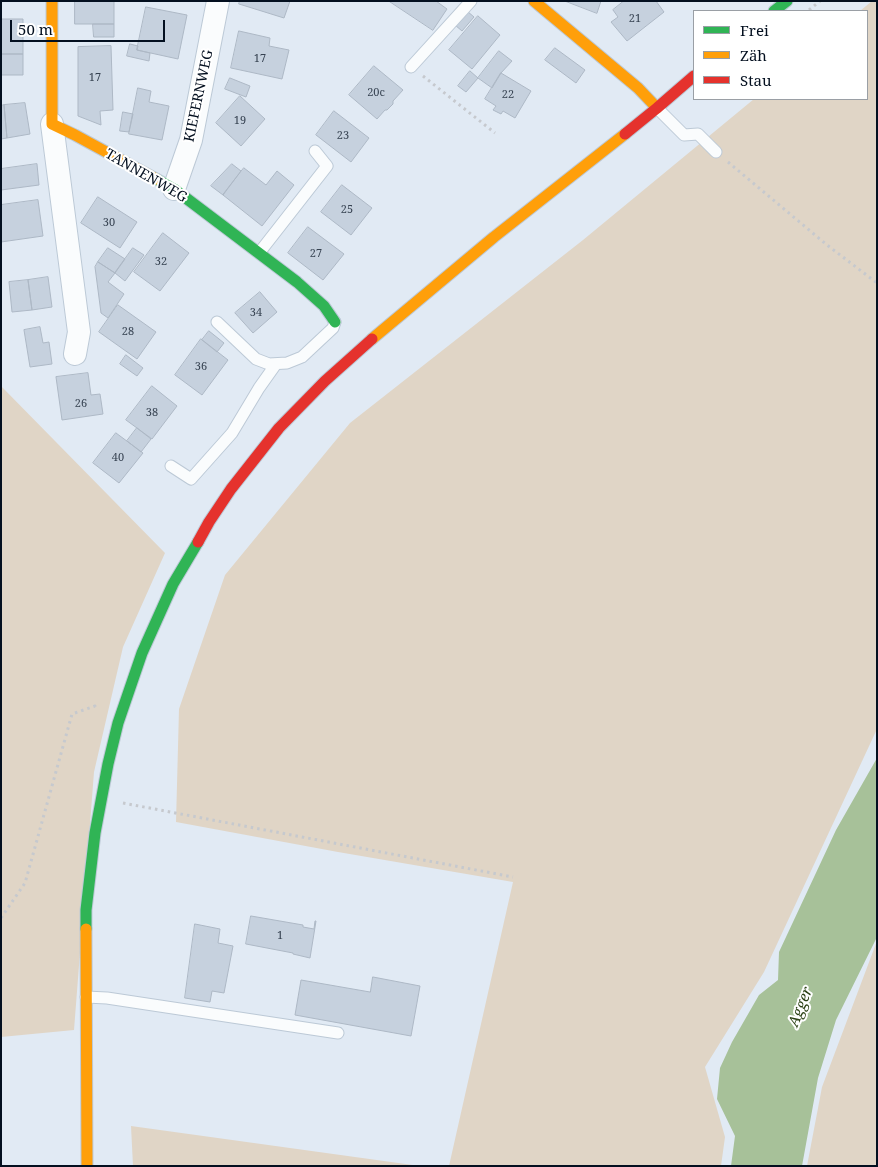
<!DOCTYPE html>
<html>
<head>
<meta charset="utf-8">
<style>
  body { margin:0 }
  #map { position:relative; width:878px; height:1167px; overflow:hidden; background:#e1eaf4; font-family:"Noto Serif",serif }
  canvas { display:block }
  .frame { position:absolute; inset:0; border:2px solid #030f1f; pointer-events:none }
  .legend { position:absolute; left:693px; top:10px; width:175px; height:90px; box-sizing:border-box; background:#fff; border:1px solid #9a9fa5; margin:0; padding:6px 9px; list-style:none; font-size:15px; color:#030f1f }
  .legend li { display:flex; align-items:center; gap:10px; height:25px }
  .legend b { width:25px; border:1px solid #9a9fa5 }
  .scale { position:absolute; left:10px; top:20px; width:155px; height:22px; box-sizing:border-box; border:2px solid #030f1f; border-top:0; padding-left:6px; font-size:15px; line-height:18px; white-space:nowrap; color:#030f1f; -webkit-text-stroke:4px #fff; paint-order:stroke }
</style>
</head>
<body>
<div id="map">
<canvas width="878" height="1167"></canvas>
<div class="frame"></div>
<ul class="legend">
<li><b style="height:6px;background:#30b455"></b>Frei</li>
<li><b style="height:6px;background:#ff9f0a"></b>Zäh</li>
<li><b style="height:6px;background:#e5322d"></b>Stau</li>
</ul>
<div class="scale">50 m</div>
</div>
<script>
const g = document.querySelector('canvas').getContext('2d');
g.lineJoin = 'round';
function paint(path, color) { g.fillStyle = color; g.fill(path, 'evenodd'); }
function stroke(path, color, width, dash) { g.strokeStyle = color; g.lineWidth = width; g.lineCap = dash ? 'butt' : 'round'; g.setLineDash(dash || []); g.stroke(path); }
function write(font, color, halo, rows, align = 'center') {
  g.font = font + ' "Noto Serif",serif'; g.lineWidth = 4; g.setLineDash([]); g.textBaseline = 'middle'; g.strokeStyle = halo; g.fillStyle = color; for (const [text, x, y, turn = 0] of rows) {
    g.save(); g.translate(x, y); g.rotate((+turn || 0) * Math.PI / 180); g.textAlign = isNaN(turn) ? turn : align; if (halo) g.strokeText(text, 0, 0); g.fillText(text, 0, 0); g.restore();
  }
}
const green = new Path2D(`
  M872 1H877V729L764 972 705 1067 725 1137 721 1166H449L513 882 338 852 176 822 179 709 225 575 350 423 583 240 754 99H867V11H860Z
  M1 386 165 553 123 647 94 772 74 1030 1 1037Z
  M877 941V1166H807L822 1087Z
  M131 1126 420 1166H133Z`);
const water = new Path2D(`
  M877 758V937L836 1020 818 1078 802 1166H731L735 1136 717 1099 720 1068 732 1042 759 995 778 980 779 952 836 830Z`);
const building = new Path2D(`
  M75 1H114V24H75Z
  M240 1H290L284 18 239 4Z
  M389 1H436L447 9 433 30Z
  M565 1H601L597 13Z
  M624 1H656L664 12 627 41 611 22 618 17 613 10Z
  M146 7 187 15 178 59 137 50Z
  M467 11 474 17 462 31 455 25Z
  M478 16 500 35 472 69 449 50Z
  M1 19H23V54H1Z
  M93 24H114V37H94Z
  M239 31 270 38 269 46 289 50 282 79 231 68Z
  M130 44 138 46 137 50 150 53 149 61 127 56Z
  M111 46 113 110 100 111 101 125 78 116V47Z
  M555 48 585 70 576 83 545 60Z
  M499 51 512 61 501 73 492 88 478 78Z
  M1 54H23V75H1Z
  M374 66 403 90 393 101V104L387 110H385L377 119 349 95Z
  M470 71 478 78 466 92 458 86Z
  M501 73 531 91 515 118 503 111 501 114 493 110 496 106 485 99Z
  M230 78 250 86 246 97 225 89Z
  M138 88 151 91 149 102 169 106 162 140 129 134Z
  M240 96 265 119 241 146 216 123Z
  M25 103 30 134 7 138 4 105Z
  M4 105 7 138 1 139V106Z
  M334 111 369 138 351 162 316 135Z
  M123 112 133 114 129 132 120 131Z
  M37 164 39 185 1 190V169Z
  M232 164 241 171 223 195 211 186Z
  M244 168 266 185 277 171 294 185 262 226 223 195Z
  M342 185 372 208 351 235 321 212Z
  M98 197 137 222 120 248 81 223Z
  M38 200 43 236 1 242V205Z
  M308 227 344 254 323 280 288 253Z
  M163 233 189 253 160 291 134 272Z
  M108 248 125 259 115 273 98 262Z
  M133 248 144 255 125 281 115 273Z
  M98 262 115 273 108 282 124 294 108 318 101 313 95 267Z
  M48 277 52 307 32 310 28 280Z
  M28 280 32 310 12 312 9 282Z
  M260 292 277 312 253 333 235 313Z
  M118 305 156 332 137 359 99 332Z
  M40 327 43 343 49 342 52 364 30 367 24 330Z
  M209 331 224 343 217 352 202 340Z
  M201 339 228 360 202 395 175 375Z
  M126 355 143 368 137 376 120 364Z
  M88 373 91 395 100 394 103 414 62 420 56 377Z
  M152 386 177 406 152 439 126 420Z
  M137 428 151 439 141 452 127 441Z
  M116 433 143 453 119 483 93 463Z
  M251 916 303 925V927L314 929 315 921H316L310 958 293 954V953L246 944Z
  M195 924 220 929 218 943 233 946 224 993 212 991 210 1002 185 998Z
  M373 977 420 986 411 1036 295 1015 301 980 370 992Z`);
const path = new Path2D(`
  M809 10 820 1
  M423 76 495 133
  M728 162 827 245 877 283
  M123 803 513 877
  M1 918 25 883 72 714 95 706 96 710`);
const lane = new Path2D(`
  M411 67 471 1
  M657 108 684 135 698 134 716 152
  M259 253 327 166 315 151
  M217 322 256 359 269 364 287 363 302 357 333 328 335 322
  M171 466 191 479 232 433 259 388 276 364
  M86 997 107 998 338 1033`);
const street = new Path2D(`
  M52 124 79 332 75 354
  M174 189 191 140 218 1`);
const fast = new Path2D(`
  M774 11 787 1
  M156 179 174 189 297 282 324 306 335 322
  M86 929V910L95 833 108 764 118 723 142 653 173 584 198 542`);
const slow = new Path2D(`
  M52 1V124L75 135 156 179
  M534 1 638 88 657 108
  M372 339 494 237 625 134
  M86 929 87 1166`);
const jam = new Path2D(`
  M625 134 657 108 694 76
  M198 542 209 522 231 489 279 428 325 381 372 339`);
const numberNames = [
  ["21",635,19],
  ["17",260,59],
  ["17",95,78],
  ["20c",376,93],
  ["22",508,95],
  ["19",240,121],
  ["23",343,136],
  ["25",347,210],
  ["30",109,223],
  ["27",316,254],
  ["32",161,262],
  ["34",256,313],
  ["28",128,332],
  ["36",201,367],
  ["26",81,404],
  ["38",152,413],
  ["40",118,458],
  ["1",280,936]
];
const streetNames = [
  ["KIEFERNWEG",199,96,-78],
  ["TANNENWEG",146,176,30]
];
const waterNames = [
  ["Agger",801,1007,-68]
];
paint(green, '#e0d5c6');
paint(water, '#a7c199');
paint(building, '#c6d1de');
stroke(building, '#adb8c5', 1);
stroke(lane, '#bcc9d6', 13);
stroke(street, '#bcc9d6', 24);
stroke(fast, '#bcc9d6', 13);
stroke(slow, '#bcc9d6', 13);
stroke(jam, '#bcc9d6', 13);
stroke(path, '#c6c9ce', 3, [2.5, 4]);
stroke(lane, '#fafcfd', 11);
stroke(street, '#fafcfd', 22);
stroke(fast, '#30b455', 11);
stroke(slow, '#ff9f0a', 11);
stroke(jam, '#e5322d', 11);
write('11px', '#364251', null, numberNames);
write('14px', '#030f1f', '#fff', streetNames);
write('italic 15px', '#2a4014', '#fff', waterNames);
</script>
</body>
</html>
